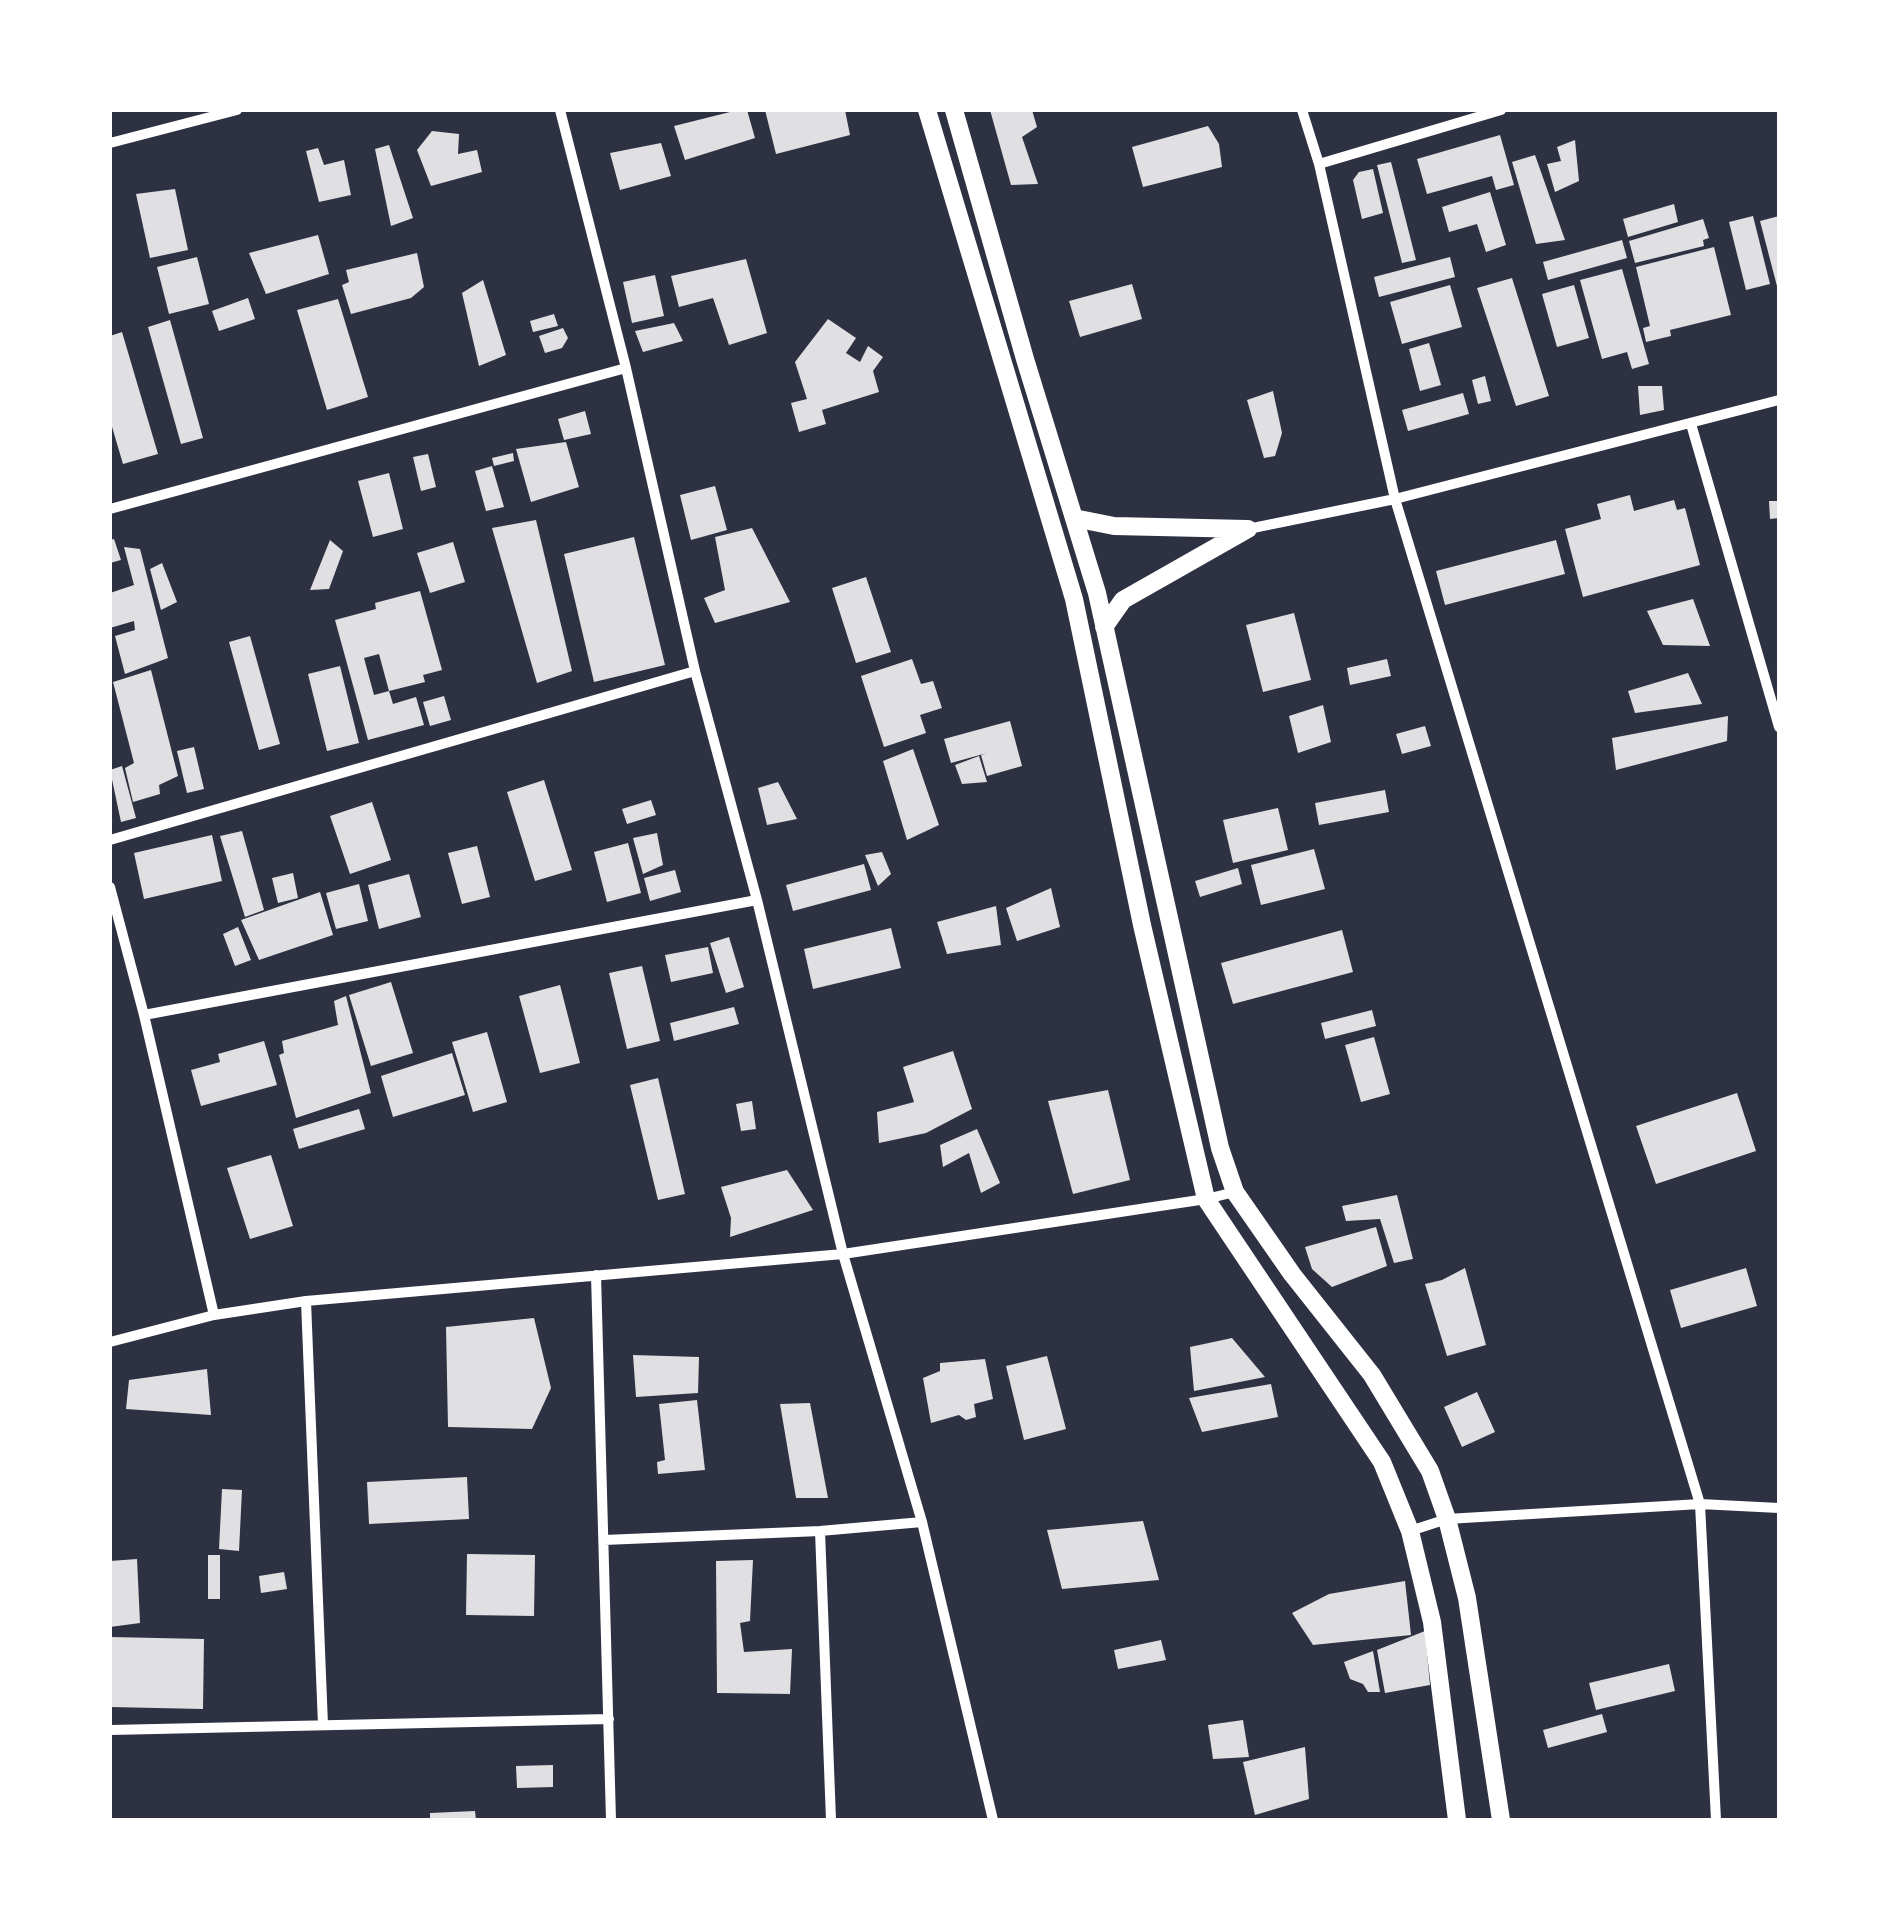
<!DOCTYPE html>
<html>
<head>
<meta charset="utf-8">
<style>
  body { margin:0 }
  #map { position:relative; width:1889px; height:1930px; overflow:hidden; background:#2d3142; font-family:"DM Sans",sans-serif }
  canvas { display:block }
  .frame { position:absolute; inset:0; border:112px solid #fff; pointer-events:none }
</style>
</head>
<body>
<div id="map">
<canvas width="1889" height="1930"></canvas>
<div class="frame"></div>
</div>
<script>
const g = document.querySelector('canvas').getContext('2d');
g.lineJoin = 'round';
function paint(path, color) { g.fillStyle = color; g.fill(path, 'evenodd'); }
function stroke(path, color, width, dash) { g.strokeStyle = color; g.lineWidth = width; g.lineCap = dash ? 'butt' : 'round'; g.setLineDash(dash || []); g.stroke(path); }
const building = new Path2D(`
  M738 110H747L755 138 685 160 674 126Z
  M765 110H845L850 135 776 154Z
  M990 110H1032L1037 127 1022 137 1038 184 1011 185Z
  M1208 126 1219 144 1222 167 1143 187 1132 147Z
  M432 131 459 134 458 154 477 150 482 172 431 186 417 150Z
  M1500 135 1514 185 1496 190 1492 176 1427 194 1417 159Z
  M1575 140 1579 181 1555 192 1547 164 1561 161 1557 147Z
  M661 143 671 176 620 190 610 153Z
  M389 145 413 218 391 226 375 149Z
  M318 148 324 165 344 160 351 195 319 202 306 151Z
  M1535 155 1565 240 1536 244 1512 162Z
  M1391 162 1416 260 1402 263 1377 165Z
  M1373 169 1383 213 1362 219 1353 180 1359 172Z
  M175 189 188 250 150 258 136 194Z
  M1490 192 1506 245 1486 252 1477 224 1449 232 1442 207Z
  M1674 204 1678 222 1628 237 1623 219Z
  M1753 216 1770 284 1746 290 1729 222Z
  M1779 216V289L1778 290 1760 221Z
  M1703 219 1709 238 1703 240 1704 246 1635 263 1629 241Z
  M318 235 329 274 266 294 249 253Z
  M1622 240 1627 258 1548 280 1543 262Z
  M1714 247 1731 315 1670 330 1671 336 1646 342 1643 328 1650 326 1636 267Z
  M417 253 424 287 411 298 351 314 342 285 349 282 346 270Z
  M197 257 209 304 169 314 157 267Z
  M1450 257 1455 277 1379 297 1374 277Z
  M746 259 767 333 729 345 713 298 679 307 671 276Z
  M1622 269 1649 364 1632 369 1627 352 1602 359 1580 280Z
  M655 275 664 316 632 323 623 282Z
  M1512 278 1549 396 1516 406 1477 288Z
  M483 280 506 355 479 366 462 293Z
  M1132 284 1142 319 1080 337 1069 301Z
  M1450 285 1462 327 1402 344 1390 302Z
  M1574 285 1589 338 1557 347 1542 294Z
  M248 298 255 319 219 331 212 311Z
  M338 299 368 397 327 410 297 310Z
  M554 314 558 326 533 332 530 321Z
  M828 319 856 338 846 353 860 362 868 346 883 357 873 371 879 392 822 410 826 424 799 432 791 403 807 399 795 362Z
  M170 320 203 438 181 444 148 327Z
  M674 323 683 341 643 352 635 331Z
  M563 328 568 338 562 348 545 353 539 336Z
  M122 332 158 454 123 464 110 420V336Z
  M1429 343 1441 385 1420 391 1409 349Z
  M1485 376 1491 401 1478 404 1472 380Z
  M1638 386H1662L1664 410 1640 415Z
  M1273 391 1282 433 1275 456 1264 458 1247 400Z
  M1463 393 1469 414 1408 431 1402 410Z
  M585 411 591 434 564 440 558 419Z
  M566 442 579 487 531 502 516 449Z
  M513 453 514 461 494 466 492 458Z
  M428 454 436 487 421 491 413 457Z
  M492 466 504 507 486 511 475 471Z
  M389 473 403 529 373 537 358 481Z
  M715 486 727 530 691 540 680 495Z
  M1630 495 1634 511 1674 500 1677 510 1685 508 1700 565 1583 597 1565 529 1601 519 1597 504Z
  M1769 501H1779V518L1770 519Z
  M536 520 572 671 537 683 492 528Z
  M752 528 790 602 715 623 704 598 725 590 715 537Z
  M634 537 665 665 594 682 564 554Z
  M114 539 121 560 110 563V540Z
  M330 540 343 551 329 589 310 590Z
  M1556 540 1565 574 1445 605 1436 571Z
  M453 542 465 582 430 593 417 553Z
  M124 547 140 549 168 658 125 674 115 636 135 630 134 621 110 628V593L134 585Z
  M162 563 177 602 161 610 150 569Z
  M866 577 891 652 856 663 832 588Z
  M420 591 442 670 423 675 425 682 389 691 379 654 364 658 374 695 389 691 393 704 416 697 424 725 368 740 335 620 376 609 375 603Z
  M1693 599 1710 646 1663 645 1647 611Z
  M1294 613 1311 680 1263 692 1246 625Z
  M250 636 280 744 259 750 229 642Z
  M912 659 921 684 933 681 942 708 920 715 926 733 884 747 861 676Z
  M1387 659 1391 676 1350 685 1347 668Z
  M340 666 359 743 327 751 308 674Z
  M151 670 178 776 159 785 160 794 133 802 125 768 134 763 113 682Z
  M1688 673 1702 704 1635 713 1628 691Z
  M444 696 451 720 430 726 423 702Z
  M1323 705 1331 742 1298 753 1289 716Z
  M1728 716 1727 741 1616 770 1612 738Z
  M1010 721 1022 766 987 776 981 755 987 753 951 763 944 739Z
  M1425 726 1431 746 1402 754 1396 734Z
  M194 747 204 789 187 793 177 751Z
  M913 749 939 825 907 840 883 761Z
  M979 756 987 782 962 784 955 765Z
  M122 766 136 818 121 822 110 770Z
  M544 780 572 870 535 881 507 792Z
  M778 782 797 819 767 825 758 788Z
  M1385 790 1389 812 1319 825 1315 803Z
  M651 800 656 815 627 824 622 809Z
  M372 802 391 860 350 874 330 816Z
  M1278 808 1288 850 1233 863 1223 820Z
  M242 831 264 910 245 917 220 836Z
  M657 833 663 865 643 874 633 838Z
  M212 835 222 881 144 899 134 853Z
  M628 843 641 893 607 902 594 852Z
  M477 846 490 897 462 904 448 853Z
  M1314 849 1325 889 1261 905 1251 865Z
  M882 852 891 874 878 886 865 855Z
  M864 864 871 890 793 911 786 885Z
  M1238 868 1242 884 1200 897 1195 881Z
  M675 870 681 892 650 901 644 878Z
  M293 873 298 898 278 903 272 878Z
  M409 874 421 917 379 929 368 885Z
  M359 884 368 921 336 929 326 893Z
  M1051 888 1060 927 1017 941 1006 908Z
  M320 892 333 935 259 960 241 920Z
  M996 906 1001 945 947 954 937 922Z
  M238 927 251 960 235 966 223 934Z
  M891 928 901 968 813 989 804 949Z
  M1342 930 1353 972 1233 1004 1221 963Z
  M729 937 744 987 726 993 710 943Z
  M708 947 713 973 671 982 665 955Z
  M642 966 660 1041 627 1049 609 973Z
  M391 982 413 1053 371 1066 349 995Z
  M560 985 580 1063 540 1073 519 996Z
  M346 996 371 1093 296 1118 279 1055 284 1053 282 1041 338 1025 334 1001Z
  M734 1007 739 1024 674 1041 670 1023Z
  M1372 1010 1376 1026 1325 1039 1321 1023Z
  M487 1032 507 1102 473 1112 452 1042Z
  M1374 1037 1390 1094 1361 1102 1345 1045Z
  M264 1041 277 1085 201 1106 191 1070 220 1062 218 1054Z
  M953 1051 972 1109 926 1133 879 1143 877 1112 914 1102 903 1067Z
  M452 1053 465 1095 393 1117 381 1076Z
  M658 1078 685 1194 658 1200 630 1085Z
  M1108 1090 1130 1180 1073 1194 1048 1101Z
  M1737 1093 1756 1151 1656 1184 1636 1126Z
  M752 1101 756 1129 741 1131 736 1104Z
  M359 1109 365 1129 299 1149 293 1129Z
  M977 1129 1000 1183 981 1193 969 1153 943 1167 940 1145Z
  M271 1155 293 1226 250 1239 227 1168Z
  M787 1170 813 1210 730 1237 731 1218 721 1187Z
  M1397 1195 1413 1259 1394 1263 1380 1219 1346 1221 1342 1206Z
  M1376 1227 1387 1266 1332 1287 1312 1269 1305 1247Z
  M1465 1268 1486 1345 1447 1356 1425 1284 1442 1280Z
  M1746 1268 1757 1306 1681 1328 1670 1290Z
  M534 1318 551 1388 532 1429 448 1427 446 1327Z
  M1232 1338 1265 1377 1194 1391 1190 1347Z
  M633 1355 699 1357 698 1393 636 1397Z
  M1047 1356 1066 1429 1024 1440 1006 1366Z
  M985 1359 993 1399 974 1404 976 1417 966 1420 959 1415 931 1423 923 1378 940 1371V1363Z
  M207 1369 211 1415 126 1409 129 1380Z
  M1271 1384 1278 1417 1202 1432 1189 1398Z
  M1477 1392 1495 1432 1462 1447 1444 1407Z
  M697 1400 705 1470 658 1474 657 1462 665 1460 659 1404Z
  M810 1403 828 1498H796L780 1404Z
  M467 1477 469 1519 369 1524 367 1482Z
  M222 1489 242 1490 239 1551 219 1549Z
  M1143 1521 1159 1580 1062 1589 1047 1530Z
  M467 1554 535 1555 534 1616 466 1615Z
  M208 1555H220V1599H208Z
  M137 1559 140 1623 110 1627V1561Z
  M753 1560 750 1621 740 1623 744 1652 792 1649 790 1694 717 1693 716 1561Z
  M284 1572 287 1589 261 1593 259 1576Z
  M1405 1581 1411 1635 1313 1645 1292 1613 1329 1594Z
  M1425 1631 1430 1685 1385 1693 1377 1650Z
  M110 1637 204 1639 203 1709 110 1707Z
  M1161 1640 1166 1660 1118 1669 1114 1650Z
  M1373 1651 1380 1692H1368L1363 1684 1350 1679 1344 1662Z
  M1669 1664 1675 1691 1596 1710 1589 1683Z
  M1602 1714 1607 1732 1548 1748 1543 1730Z
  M1243 1720 1249 1757 1213 1759 1208 1725Z
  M1305 1747 1309 1799 1255 1815 1243 1762Z
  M553 1765V1787L517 1788 516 1766Z
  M475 1811 476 1820H430V1813Z`);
const minor = new Path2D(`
  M560 110 626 368 695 671 757 900 843 1254 922 1522 993 1820
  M1302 110 1319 164 1395 499 1700 1504 1716 1820
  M110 143 237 110
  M1319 164 1501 110
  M1691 424 1779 727
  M110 509 626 368
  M1248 529 1395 499 1779 400
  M110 840 695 671
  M110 887 144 1015 214 1315
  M144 1015 757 900
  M596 1275 611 1820
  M306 1301 323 1725
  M110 1342 214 1315 306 1301 843 1254 1206 1199 1235 1192
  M820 1531 831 1820
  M1410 1531 1447 1519 1700 1504 1779 1508
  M604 1540 820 1531 922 1522
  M110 1730 609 1719`);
const tertiary = new Path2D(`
  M927 110 1074 599 1142 925 1206 1199 1382 1462 1410 1531 1432 1622 1457 1820
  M954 110 1025 359 1097 593 1220 1148 1235 1192 1292 1274 1372 1375 1430 1471 1447 1519 1467 1598 1501 1820
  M1074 518 1114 526 1247 529
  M1104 627 1123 600 1248 529`);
paint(building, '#e0e0e3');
stroke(minor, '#fff', 10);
stroke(tertiary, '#fff', 18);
</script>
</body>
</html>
